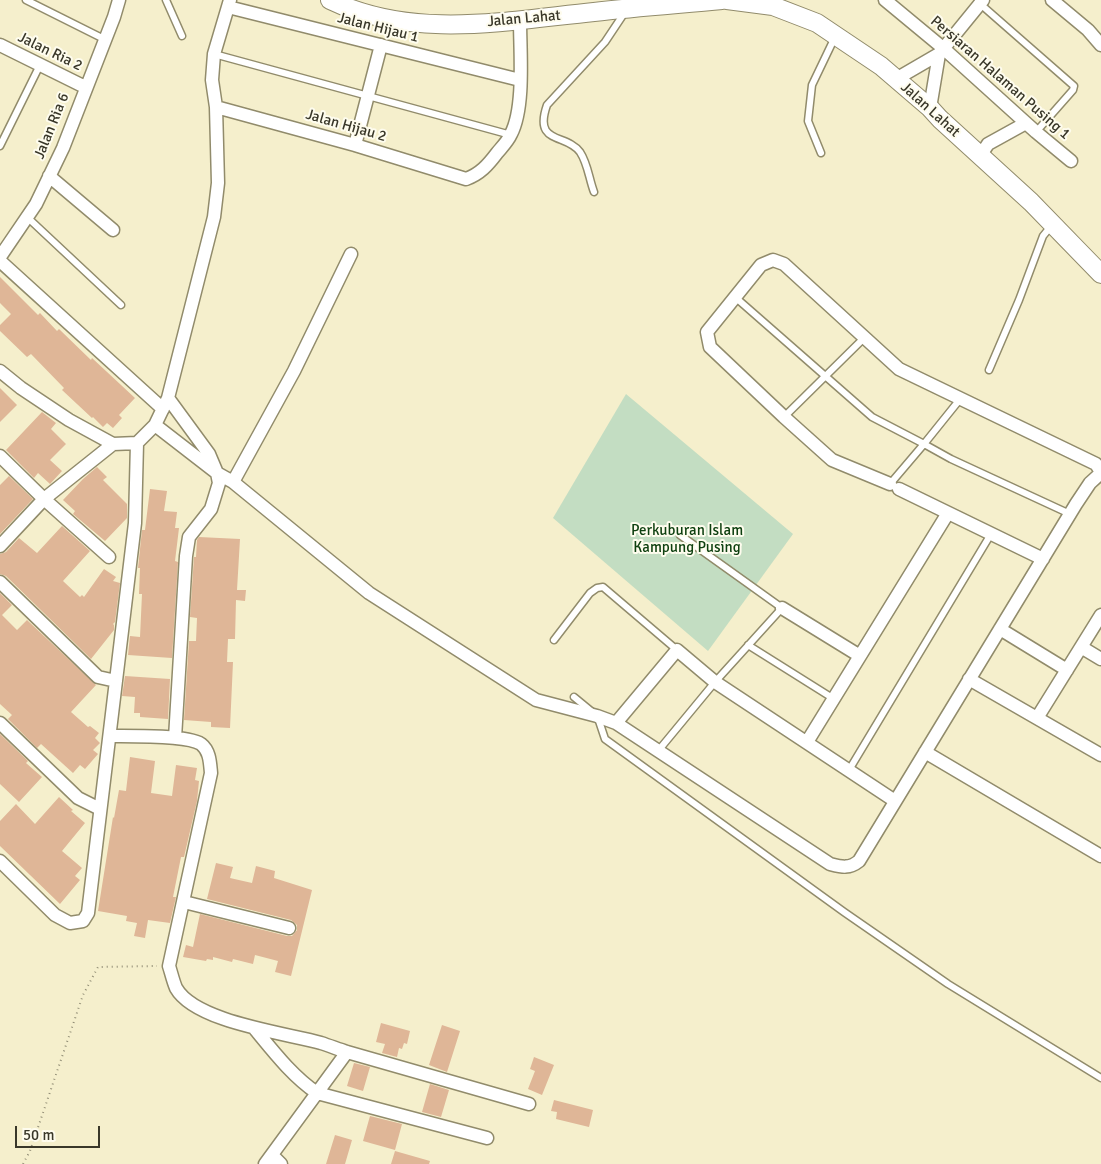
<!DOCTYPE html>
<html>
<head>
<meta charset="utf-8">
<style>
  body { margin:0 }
  #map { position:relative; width:1101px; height:1164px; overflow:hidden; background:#f5efcc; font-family:Signika,sans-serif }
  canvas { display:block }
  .scale { position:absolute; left:15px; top:1126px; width:85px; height:22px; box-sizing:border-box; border:2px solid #393729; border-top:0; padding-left:6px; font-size:15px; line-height:18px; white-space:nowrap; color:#393729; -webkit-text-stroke:4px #fefcee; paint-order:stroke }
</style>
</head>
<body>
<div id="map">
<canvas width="1101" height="1164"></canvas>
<div class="scale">50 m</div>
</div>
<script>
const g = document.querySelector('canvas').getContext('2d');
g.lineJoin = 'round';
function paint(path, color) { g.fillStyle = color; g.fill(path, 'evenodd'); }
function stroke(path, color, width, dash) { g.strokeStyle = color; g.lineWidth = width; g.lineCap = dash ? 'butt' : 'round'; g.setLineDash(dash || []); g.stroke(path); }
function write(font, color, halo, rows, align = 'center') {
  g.font = font + ' Signika,sans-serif'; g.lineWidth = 4; g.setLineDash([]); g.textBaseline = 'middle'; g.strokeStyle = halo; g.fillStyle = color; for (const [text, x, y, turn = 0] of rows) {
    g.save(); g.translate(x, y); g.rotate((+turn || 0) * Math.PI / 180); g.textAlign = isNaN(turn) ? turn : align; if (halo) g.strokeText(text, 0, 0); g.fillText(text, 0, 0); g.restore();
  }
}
const green = new Path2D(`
  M626 394 793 534 708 651 553 518Z`);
const building = new Path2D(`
  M0 277 38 315 40 313 57 331 59 329 91 360 92 358 135 398 119 415 122 418 113 428 107 423 103 427 93 417 92 418 62 390 64 388 31 354 27 357 0 331V325L11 314 0 303Z
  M0 388 17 405 0 422Z
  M42 412 56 423 51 429 66 444 50 460 62 471 50 484 38 473 34 478 6 450Z
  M97 467 107 477 103 480 127 504V518L105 541 73 514 75 511 63 500 83 479Z
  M9 476 33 499 0 534V485Z
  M150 489 167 491 164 511 177 512 175 528H179L175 561 178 562 172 658 128 655 130 636 140 637 142 594H139L140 568H138L142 530H145Z
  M62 526 90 551 63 581 80 597 82 595 84 597 104 569 116 577 113 581 120 583 115 622 113 624 114 625V630L91 659 6 576 0 574V554L6 552 19 538 37 553Z
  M199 537 240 539 237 590H246L245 601 236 600 235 639H228L227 662H233L230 728 211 727V722L184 720 189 641H196L197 618 190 617 194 557H196L197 540Z
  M0 593 12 605 2 615 17 630 27 620 96 685 71 712 88 727 90 726 99 733 95 738 100 743 93 750 98 754 85 769 80 765 73 773 41 744 37 748 8 719 12 715 0 704Z
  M125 676 170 679 168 719 140 717V713H134L135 697 122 696Z
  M0 734 28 761 26 763 42 777 19 802 0 784Z
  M130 757 155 761 151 793 172 796 176 765 197 768 195 780 199 781 197 801 184 857H181L173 897H176L170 923 148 920 145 938 134 936 137 923 126 921 127 916 98 911 113 817 114 818 119 790 126 791Z
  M59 797 73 810 71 811 85 823 62 851 82 868 75 876 80 880 60 904 0 846V821L16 804 35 824Z
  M216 863 233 867 230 878 252 883 256 866 275 871 274 878 312 890 291 976 275 972 278 961 255 955 253 964 233 959 232 962 213 957V960L207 959 206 961 183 957 186 945 193 947 200 914 287 936H292L297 930V925L291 920 207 899Z
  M381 1023 410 1031 407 1044 404 1043 402 1049 399 1048 397 1057 382 1053 385 1044 376 1042Z
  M442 1025 460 1031 447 1072 429 1065Z
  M534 1057 554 1065 542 1095 528 1089 535 1071 530 1069Z
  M354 1063 370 1067 363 1091 347 1086Z
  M430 1084 449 1090 441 1117 422 1112Z
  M554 1100 593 1110 589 1127 556 1119 557 1112 551 1111Z
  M370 1116 402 1124 395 1150 363 1141Z
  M335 1135 352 1140 345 1164H326Z
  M395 1151 430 1161 429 1164H391Z`);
const path = new Path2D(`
  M23 1164 30 1151 83 995 98 967 157 966`);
const service = new Path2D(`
  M26 0 104 39
  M166 0 182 36
  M978 2 1074 86 1073 90 1036 132
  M214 54 511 135
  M0 146 40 65
  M821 153 808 121 812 85 835 37
  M594 192C589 179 588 164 580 152 566 133 533 145 547 105L605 42 625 12
  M27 217 121 305
  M735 297 872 417 924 444 961 398
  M989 370 1019 300 1043 236 1052 225
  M784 417 864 338
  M891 485 890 484 924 444 951 459 1070 514
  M554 640 590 593 597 588 603 587 677 650
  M748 645 834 699
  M574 697 591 711
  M598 718 605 739 844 912 948 984 1101 1078
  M658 751 715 682 782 608 680 535
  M849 770 991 534`);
const minor = new Path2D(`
  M885 0 943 48 1036 132 1071 161
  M1052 0 1088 30 1101 45
  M228 7 520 80
  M0 45 85 87
  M896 79 939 54 983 0
  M216 107 355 145 466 179C480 174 488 165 497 153 502 147 508 141 511 134 525 107 520 52 520 20
  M930 108 939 54
  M355 145 381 45
  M980 156 988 144 1026 123
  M49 176 113 230
  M0 257 36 204 63 148 114 17 119 0
  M0 261 163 409
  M0 371 21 388 69 420 113 444 137 443
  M168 398 209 454 217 473 219 483 211 509 189 537 186 556 175 738
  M155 425 217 473 233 482 369 593 536 700 597 716 616 723
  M0 456 44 499 109 557
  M233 482 294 371 351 254
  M890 484 832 460 784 417 710 347 707 332 761 265 773 260 784 264 899 369 1096 464 1101 472
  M899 489 1043 559
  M0 546 44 499 113 444
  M0 582 98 677 116 681
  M782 608 860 656
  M1000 629 1067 670
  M1081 647 1101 659
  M969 679 1101 755
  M1037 718 1101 615
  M0 723 78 798 100 809
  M111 736C129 736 187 735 201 744 210 751 210 763 211 773L169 966C171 972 173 981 176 988 195 1022 285 1033 321 1043 330 1046 338 1049 347 1052L265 1164
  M807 742 948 513
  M925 752 1101 856
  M895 801 715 682 677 650 616 723 830 864C842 867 849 869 859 861L1076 504 1090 483 1101 473
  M0 861 55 915 70 923 83 921 88 913 135 523 137 443 155 425 168 398 214 217 218 183 216 107 212 80 214 54 230 0
  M184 902 289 928
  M254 1028C273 1051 292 1076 317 1093L487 1138
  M347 1052 529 1104
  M272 1155 281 1164`);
const secondary = new Path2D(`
  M330 0C413 40 506 21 594 12 637 7 680 4 722 0
  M727 0 773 6 817 23 881 66 930 108 940 119 1031 202 1101 274`);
const streetNames = [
  ["Jalan Lahat",524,19,-5],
  ["Jalan Hijau 1",378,28,14],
  ["Jalan Ria 2",50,52,26],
  ["Persiaran Halaman Pusing 1",1000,78,41],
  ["Jalan Lahat",930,110,42],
  ["Jalan Ria 6",52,126,-68],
  ["Jalan Hijau 2",346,126,16]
];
const parkNames = [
  ["Perkuburan Islam",687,531],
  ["Kampung Pusing",687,548]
];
paint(green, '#c3ddc2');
paint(building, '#dfb697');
stroke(service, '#918b6b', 9);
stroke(minor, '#918b6b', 15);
stroke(secondary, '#918b6b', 20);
stroke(path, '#938f77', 2, [1, 4]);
stroke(service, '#fff', 6);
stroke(minor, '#fff', 12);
stroke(secondary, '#fff', 18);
write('15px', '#393729', '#fefcee', streetNames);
write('15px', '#0e4010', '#fefcee', parkNames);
</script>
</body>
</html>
